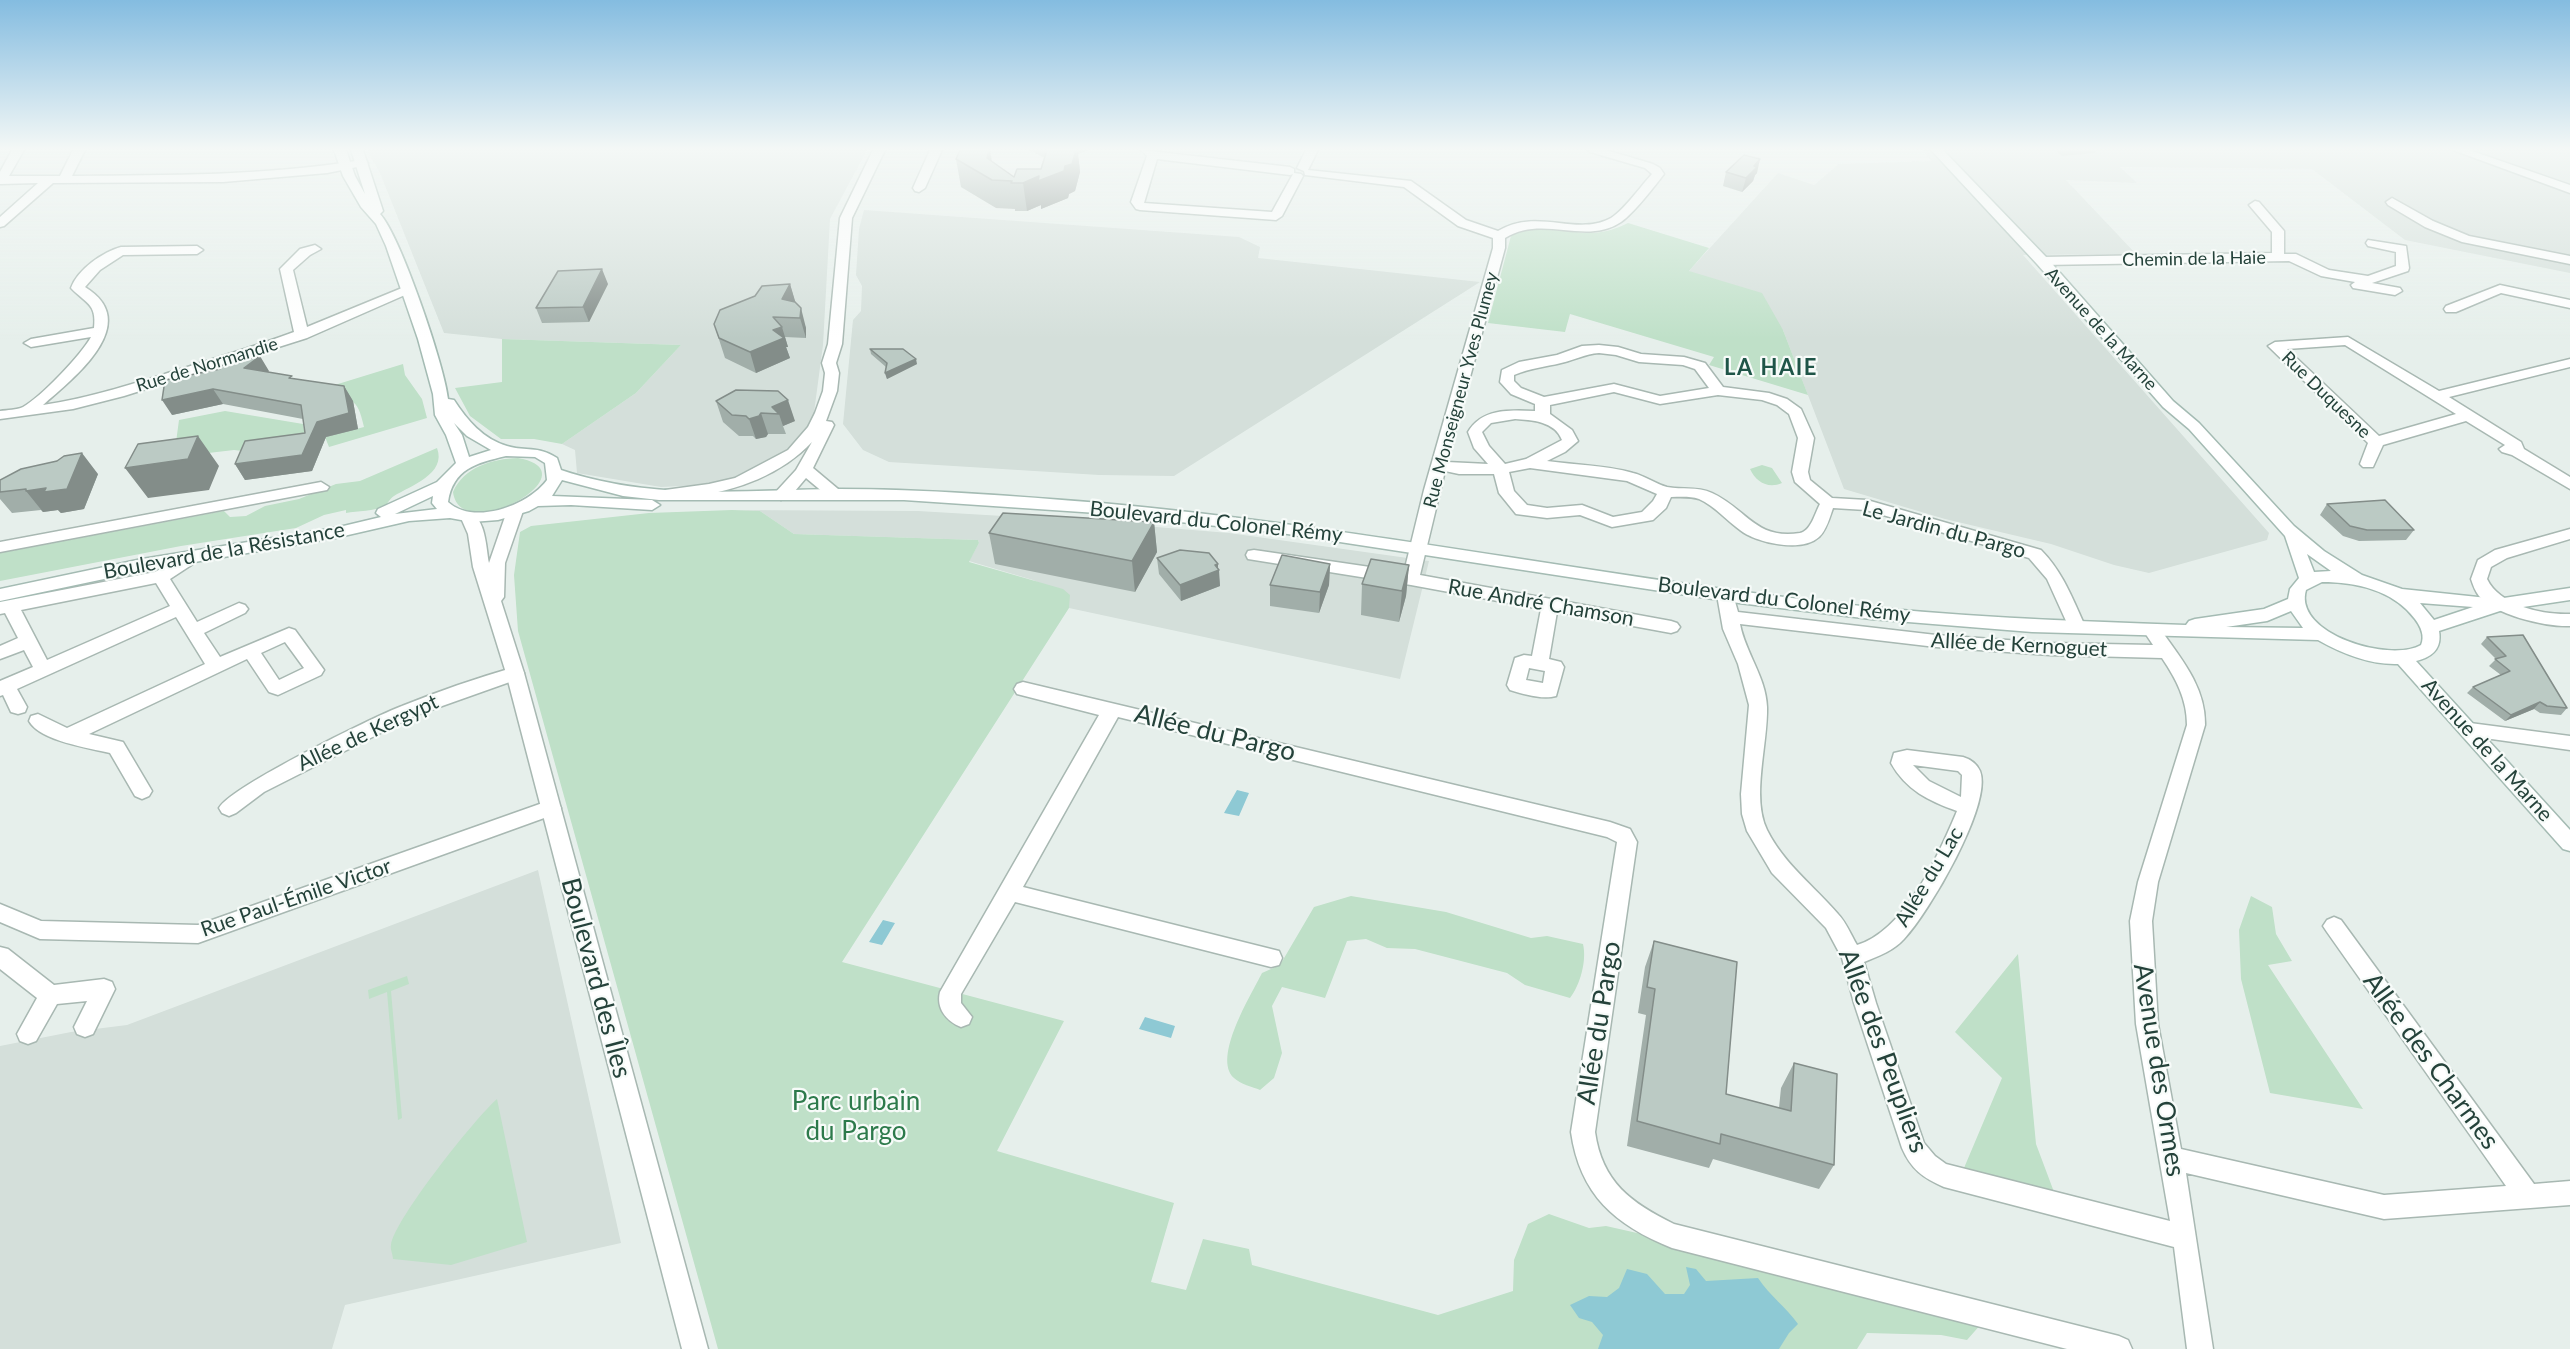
<!DOCTYPE html>
<html>
<head>
<meta charset="utf-8">
<style>
  body { margin:0 }
  canvas { display:block; background:#e6efeb }
</style>
</head>
<body>
<canvas width="2570" height="1349"></canvas>
<script>
const g = document.querySelector('canvas').getContext('2d');
g.lineJoin = 'round';
function paint(path, color) { g.fillStyle = color; g.fill(path, 'evenodd'); }
function stroke(path, color, width, dash) { g.strokeStyle = color; g.lineWidth = width; g.lineCap = dash ? 'butt' : 'round'; g.setLineDash(dash || []); g.stroke(path); }
function write(font, color, halo, rows, align = 'center') {
  g.font = font + ' Lato,sans-serif'; g.lineWidth = 4.5; g.setLineDash([]); g.textBaseline = 'middle'; g.strokeStyle = halo; g.fillStyle = color; for (const [text, x, y, turn = 0] of rows) {
    g.save(); g.translate(x, y); g.rotate((+turn || 0) * Math.PI / 180); g.textAlign = isNaN(turn) ? turn : align; if (halo) g.strokeText(text, 0, 0); g.fillText(text, 0, 0); g.restore();
  }
}
const built = new Path2D(`
  M367 150H867L830 219 823 345 813 420 793 446 752 473 703 485 661 487 577 473 575 450 562 444 636 393 681 345 502 339 444 333 380 173Z
  M1922 150H2570V273L2405 240 2312 169 2120 167 2137 183 2066 180 2136 254 2023 255 2269 533 2267 540 2149 573 2114 565 2051 544 1945 519 1844 489 1783 330 1689 271 1778 173 1814 185 1839 164 1932 161Z
  M864 210 1239 237 1260 247 1258 258 1480 282 1174 476 1099 475 889 462 863 450 843 424 853 320 861 311 862 286 856 275 859 229Z
  M732 510 918 511 1071 520 1229 533 1429 561 1400 679 1069 608 1061 593 1033 580 969 561 979 543 978 540 794 534 760 511Z
  M538 870 621 1243 345 1305 332 1349H0V1046L71 1032 127 1025Z`);
const green = new Path2D(`
  M1628 223 1709 248 1689 271 1762 293 1783 330 1808 395 1709 365 1714 357 1570 314 1565 332 1488 323 1511 236C1532 219 1562 232 1586 233 1602 233 1614 230 1628 223Z
  M502 339 681 345 636 393 562 444 534 439H501L470 416 455 388 502 382Z
  M403 364 405 375 422 399 427 418 329 447 325 437 364 427C357 395 352 403 325 388Z
  M225 411 303 424 307 449 251 452 234 450 174 457 179 420Z
  M437 448C447 474 410 486 394 496 390 498 388 504 384 506 375 511 357 511 346 513V510L324 515 296 528 181 546 0 581V553L218 512 224 511 230 517 246 516 265 506 299 499 336 484 360 481Z
  M518 458C596 472 460 548 453 492 464 467 492 459 518 458Z
  M1762 465 1772 468 1782 483C1768 489 1756 482 1750 469Z
  M732 510 760 511 794 534 978 540 979 543 969 562 1063 589 1070 595 1069 608 842 962 1064 1021 997 1151 1174 1203 1151 1282 1186 1290 1203 1239 1249 1249 1252 1265 1438 1315 1513 1291 1514 1260 1528 1224 1549 1214 1589 1228 1606 1226 1646 1235 1982 1323 1967 1340 1941 1335 1867 1333 1857 1349H718L518 631 514 575 520 532 531 526 649 513Z
  M1351 896 1446 912 1531 938 1547 936 1583 944C1587 961 1580 985 1570 998L1525 985 1507 973 1415 949 1387 948 1366 939 1347 941 1325 998 1282 987 1272 1006 1282 1053 1274 1078 1260 1090C1253 1087 1240 1084 1234 1078 1212 1058 1251 995 1262 973L1280 965 1314 907Z
  M2251 896 2272 907 2276 934 2292 961 2268 965 2363 1109 2270 1093 2241 979 2239 930Z
  M2018 954 2036 1144 2054 1192 1964 1168 2002 1078 1955 1032Z
  M407 976 409 984 391 991 402 1118 398 1120 387 992 369 999 368 990Z
  M497 1099 527 1242 451 1265 393 1259C393 1255 390 1249 391 1245 394 1220 476 1117 497 1099Z`);
const water = new Path2D(`
  M1237 790 1249 793 1239 816 1224 813Z
  M883 920 895 923 882 945 869 942Z
  M1145 1017 1175 1026 1171 1038 1139 1029Z
  M1686 1267 1696 1269 1706 1281 1758 1278C1770 1296 1786 1307 1798 1324L1789 1333 1779 1349H1598L1603 1335 1592 1322 1579 1318 1570 1305 1589 1296 1607 1297 1619 1288 1627 1269 1647 1274 1665 1294H1684L1690 1285Z`);
const minor = new Path2D(`
  M12 150H24L9 176H60L73 150H85L72 176C169 175 266 176 362 160L368 163 362 166 327 173 223 182 53 183 4 226 0 227V217L38 183 0 184V172Z
  M930 150H942L925 188 919 192 915 191 913 188Z
  M1141 150 1290 167 1294 169V173L1301 174 1303 176 1282 216 1276 220 1140 210 1136 209 1131 202 1147 156ZM1157 159 1290 175 1293 174 1272 212 1144 203Z
  M1306 150H1318L1308 170 1411 181 1466 220 1498 231C1538 207 1576 237 1611 218 1624 210 1641 186 1652 174L1645 168 1590 152 1588 150H1606L1653 164 1660 168 1664 174C1654 187 1634 213 1621 222 1585 246 1543 214 1505 238V248L1447 462 1488 464 1474 448 1468 432C1482 408 1510 410 1535 411V404L1511 394 1500 382 1502 370 1519 362 1557 355 1582 346 1599 345 1618 347 1641 354 1684 357 1705 363 1723 387 1769 393 1787 399 1801 409 1814 438 1808 472 1810 480 1832 498 1867 500 2041 550C2063 572 2073 600 2086 628L2083 632H2071L2047 579 2029 558 1866 510 1833 508C1830 517 1826 531 1819 537 1802 553 1756 543 1740 530 1726 520 1715 506 1699 499 1690 496 1681 497 1671 497L1666 508 1653 520 1612 527 1580 515 1547 518 1516 514 1499 493 1494 474H1459L1445 471 1420 575 1671 621 1677 623 1680 627 1677 631 1671 633 1557 612 1549 659 1561 662 1564 667 1556 696C1543 700 1523 694 1510 690L1507 685 1515 658 1524 655 1532 656 1541 609 1411 585 1248 559 1246 555 1248 551 1254 550 1404 572 1424 490 1493 248V238L1458 226 1404 187 1305 175 1304 171 1297 168ZM1599 353 1616 355 1639 362 1683 365 1695 369 1709 388 1660 396 1614 384 1544 397 1521 388 1514 381V375C1530 368 1545 367 1561 363 1575 360 1585 354 1599 353ZM1614 392 1660 404 1718 395 1762 400 1777 405 1789 414 1798 438 1792 472 1795 482 1820 504C1815 513 1811 531 1800 533 1755 540 1747 509 1712 493 1697 486 1682 490 1667 487 1656 484 1645 476 1633 473 1606 465 1575 465 1547 461L1565 452 1578 441 1572 430 1550 414V405ZM1515 419C1531 420 1555 421 1562 440L1526 459 1505 464 1489 446 1482 432 1491 423ZM1530 468 1627 481 1657 494 1653 501 1642 512 1613 517 1582 505 1547 508 1527 505 1514 491 1509 472ZM1529 668 1545 671 1543 683 1526 680Z
  M2453 150H2469L2570 185V193Z
  M2392 198 2433 221 2469 236 2570 256V264L2462 242 2425 227 2388 205 2386 202Z
  M2255 201 2259 202 2284 231V254H2296L2329 270 2368 276 2396 266V252L2368 246 2366 243 2368 240 2406 246 2409 268 2408 271 2372 283 2400 288 2402 291 2395 295 2353 288 2351 285 2355 282 2321 276 2289 261 2042 265 2036 261 2042 257 2272 253V232L2249 205Z
  M315 245 321 249 310 255 293 270 307 327 402 288H412L414 291 307 338 124 396 73 409 0 419V411C7 410 17 410 23 407 41 397 81 355 91 337L31 347 24 343 31 339 94 328C97 303 85 303 71 288 78 269 103 252 121 247L197 246 203 250 197 254 123 255 100 270 85 287C144 323 74 378 43 405 90 398 135 383 181 369 219 357 257 346 294 332L280 269 300 249Z
  M2500 285 2570 300V308L2501 293 2456 312H2446L2444 309 2446 306Z
  M2348 337 2439 391 2570 359V367L2449 397 2521 442 2524 449 2570 477V489L2512 455 2502 452 2499 449 2505 445 2466 421 2383 445 2373 467H2363L2360 464 2368 443 2268 346 2275 342ZM2345 345 2456 414 2379 436 2287 349Z
  M321 482 329 487 327 490 0 552V542Z
  M2570 529V539L2507 558 2491 567 2487 579C2500 606 2543 615 2570 614V626C2546 627 2495 615 2479 596 2475 591 2473 585 2471 579L2478 560 2495 550Z
  M193 551 199 552 201 556 199 560 170 579 197 622 239 603 245 605 248 609 245 613 204 633 220 657 289 628 295 630 324 670 321 675 278 695 269 692 247 659 89 734 123 742 152 791 149 796 142 799 135 796 110 753C89 748 40 741 29 721L31 716 38 714 67 728 205 664 176 617 17 689 27 707 25 712 18 714 11 712 3 695 0 696V681L33 667 24 650 0 659V646L18 638 5 613 0 614V602L155 572ZM156 583 170 606 47 660 21 610ZM285 642 304 668 279 680 261 653Z
  M1726 589 1732 591 1738 612 1936 635 2050 643 2153 645 2143 630 2146 626H2158C2179 656 2206 686 2205 725L2158 882 2152 921 2158 1024 2181 1149 2384 1195 2506 1186 2327 932 2323 926 2327 920 2334 917 2341 920 2534 1184 2570 1181V1205L2384 1219 2186 1173 2213 1349H2187L2174 1247 1944 1187C1923 1178 1911 1169 1902 1148L1854 1003 1842 958 1826 928 1772 873 1747 831 1742 814 1741 794 1749 705 1738 664 1723 629 1717 595 1720 591ZM1740 624 1936 647 2050 655 2162 658C2176 679 2187 699 2187 725L2138 882 2130 921 2136 1024 2170 1221 1946 1164 1935 1156 1924 1143 1876 1003 1864 962C1879 956 1893 951 1904 939 1928 914 1993 804 1980 771 1977 764 1970 759 1963 757L1907 750 1894 753 1891 763C1906 790 1929 801 1957 811 1939 854 1905 931 1857 945 1851 935 1846 922 1838 914 1814 886 1784 864 1767 830 1751 797 1768 744 1767 707 1766 677 1745 652 1740 624ZM1913 765 1958 771 1962 775 1961 797 1929 781Z
  M515 667 521 668 524 673 521 678 414 716 264 792 236 813 229 816 222 813 219 808C230 787 373 717 402 706 439 691 477 678 515 667Z
  M1023 682 1610 822 1630 829 1637 842 1595 1132C1602 1182 1631 1203 1674 1224L2119 1336 2128 1340 2132 1349H2067L1672 1248C1615 1225 1580 1195 1571 1132L1617 842 1607 837 1118 717 1023 887 1279 951 1282 958 1279 965 1271 967 1015 902 961 994V1003L972 1017 969 1024 961 1027C946 1021 936 1008 940 992L1099 715 1017 694 1014 689 1017 684Z
  M2470 723 2570 736V750L2463 735 2461 730 2463 725Z
  M551 800 558 803 561 808 558 813 198 943 40 939 0 922V904L41 921 198 925Z
  M0 947 8 949 54 985 104 979 112 982 115 989 93 1034 85 1037 77 1034 74 1027 87 1001 57 1004 36 1041 28 1044 20 1041 17 1034 37 998 0 969Z`);
const tertiary = new Path2D(`
  M873 150H885L852 218 842 344 836 363 839 373 837 391 826 421 832 422 834 425 813 468 844 494 842 498H830L806 478 795 491 781 500 773 495 796 470 812 442C782 474 737 491 694 496 684 497 675 499 665 496L663 493 665 490 709 484 735 478 788 450 808 427 815 413 823 391 825 373 822 363 828 344 840 218Z
  M515 506 523 511 505 563 504 597 501 601 524 673 708 1349H682L506 673 473 567 468 534 461 518 469 513C486 517 486 549 489 563L507 511Z`);
const secondary = new Path2D(`
  M334 150H346L355 176 365 194 351 150H363L383 211 380 214C400 235 445 367 448 399L454 400C467 420 483 439 507 446 528 452 536 445 557 458L561 470C653 501 743 490 838 489 926 489 1013 496 1101 503 1347 525 1588 575 1834 603 1951 617 2069 621 2186 625L2189 621 2195 619 2264 609 2288 599 2290 589 2299 578 2285 536 2189 429 2163 407 2037 264 1931 150H1943L2047 258 2173 401 2199 423 2294 526 2324 551 2362 575 2402 589 2497 599 2570 588V600L2503 610 2439 631C2442 648 2433 657 2416 661L2570 830V851L2563 849 2398 664C2370 665 2343 654 2318 640L2032 632 1871 619 1739 603 1281 533 1097 513 904 500H659L623 496 562 480 552 496 652 500 660 505 652 510 571 505 538 506 529 511 498 520 472 522 450 518 409 521 335 538 142 571 0 601V589L142 559 335 528 381 517 376 513 378 509 437 482 456 463 446 435 435 415 433 394 418 339 386 246 376 224 361 207 343 176ZM454 423 467 436 491 450 469 457 462 435ZM506 456 535 457 545 463 547 480C529 505 474 526 448 502 453 469 476 463 506 456ZM433 496 432 503 437 509 395 514ZM2307 554 2331 571 2314 572ZM2322 582C2356 582 2393 590 2415 619 2421 627 2425 636 2421 645 2390 663 2293 634 2306 590ZM2420 603 2473 607 2434 620ZM2291 611 2303 628 2226 627 2267 621Z`);
const wall = new Path2D(`
  M1029 150H1088L1078 154 1080 172 1075 191 1069 194 1068 198 1041 209V205L1027 211H1015V209L996 208 961 187 956 159 992 161 1014 177 1041 169 1045 158Z
  M2055 150H2097L2095 153 2062 156Z
  M1726 172 1757 173 1755 175 1753 181 1742 192 1723 186Z
  M608 284 589 322 542 323 536 308Z
  M790 284 795 302 806 328V338L785 337 788 347H786L790 358 756 373 725 358 714 324Z
  M870 349 917 364 887 379 885 373 886 367 871 354Z
  M220 369 269 371 268 372 294 379 344 386 353 401 358 429 326 437 312 471 245 480 235 464 305 433 303 419 223 404 172 415Z
  M736 390 795 421 783 426 786 434H768L766 437 756 439 753 436H739L723 422 716 401Z
  M98 474 84 509 61 513 58 510 43 512 41 510 12 513 0 499V480Z
  M2327 504 2414 530 2406 540 2359 541 2343 536 2320 515Z
  M1154 522 1157 552 1135 592 995 564 989 533Z
  M1157 558 1218 569 1220 586 1181 601 1159 574Z
  M1330 564 1329 585 1319 613 1270 606V585Z
  M1409 565 1406 596 1399 622 1361 615 1362 584Z
  M2487 637 2567 708 2561 715 2540 713 2534 709 2505 721 2467 693 2473 687 2501 675 2489 666 2496 659 2481 644Z
  M1654 941 1726 1094 1779 1108 1781 1088 1794 1063 1834 1165 1819 1189 1713 1159 1709 1168 1627 1146 1646 1015 1638 1013 1645 967Z`);
const shadedWall = new Path2D(`
  M989 150H990L994 174 992 181 987 158Z
  M1061 150H1088L1078 154 1080 172 1075 191 1069 194 1068 198 1041 209V205L1027 211 1023 183 1039 176Z
  M1760 159 1757 173 1755 175 1753 181 1742 192 1746 178 1754 166Z
  M602 269 608 284 589 322 583 307Z
  M790 284 796 304 788 318 782 299Z
  M801 308 806 328V338L800 318Z
  M782 327 788 347H786L790 358 756 373 750 352 773 330Z
  M260 356 269 371 254 383 244 368Z
  M916 359 917 364 887 379 885 373Z
  M344 386 353 401 358 429 326 437 312 471 245 480 235 464 302 455 317 422Z
  M213 389 223 404 172 415 162 400Z
  M788 400 795 421 783 426 779 414 772 407Z
  M761 413 768 434 766 437 756 439 749 419Z
  M198 436 219 466 209 490 148 498 125 468Z
  M82 453 98 474 84 509 61 513 58 510 43 512 26 491Z
  M1154 522 1157 552 1135 592 1132 561Z
  M1218 564V571L1219 570 1220 586 1181 601 1180 585Z
  M1330 564 1329 585 1319 613 1320 592Z
  M1409 565 1406 596 1399 622 1402 591Z
  M2540 702 2534 709 2505 721 2511 715Z`);
const building = new Path2D(`
  M960 150H989L987 158 1014 177 1017 169H1041L1047 150H1076L1072 164 1065 166 1064 171 1038 181 1039 176 1023 183H1011L1012 181 992 180 956 159Z
  M1744 155 1760 159 1754 166 1757 167 1746 178 1726 172Z
  M602 269 583 307 536 308 558 271Z
  M790 284 782 299 795 302 801 308 800 318 773 317 782 327 773 330 784 338 750 352 719 338 714 324 720 310 755 296 762 286Z
  M870 349H903L916 359 885 373 887 363Z
  M260 356 244 368 292 376 289 378 344 386 349 413 317 422 302 455 235 464 245 441 305 433 301 405 213 389 162 400 165 380 220 369V366Z
  M736 390 778 391 788 400 772 407 779 414 761 413 759 416 749 419 746 416 732 415 716 401Z
  M198 436 188 459 125 468 138 444Z
  M82 453 67 489 44 492 46 488 26 491V489L0 492V480L21 469 57 461 64 456Z
  M2385 500 2414 530H2367L2350 526 2327 504Z
  M1003 513 1154 522 1132 561 989 533Z
  M1180 550 1209 553 1218 564 1215 565 1219 570 1180 585 1157 558Z
  M1282 555 1330 564 1320 592 1270 585Z
  M1371 559 1409 565 1402 591 1362 584Z
  M2523 635 2567 708 2547 706 2540 702 2511 715 2473 687 2510 671 2495 659 2506 656 2487 637Z
  M1654 941 1737 962 1726 1094 1791 1111 1794 1063 1837 1074 1834 1165 1721 1134 1720 1144 1637 1121 1655 989 1647 987Z`);
const farStreetnames = [
  ["Chemin de la Haie",2194,259,-1],
  ["Avenue de la Marne",2101,329,48],
  ["Rue de Normandie",207,365,-17],
  ["Rue Monseigneur Yves Plumey",1461,390,-75],
  ["Rue Duquesne",2326,395,44]
];
const streetNames = [
  ["Boulevard du Colonel Rémy",1216,522,6],
  ["Le Jardin du Pargo",1944,530,15],
  ["Boulevard de la Résistance",224,551,-10],
  ["Boulevard du Colonel Rémy",1784,600,7],
  ["Rue André Chamson",1541,603,10],
  ["Allée de Kernoguet",2019,645,3],
  ["Allée de Kergypt",368,733,-25],
  ["Avenue de la Marne",2487,750,48],
  ["Allée du Lac",1929,877,-59],
  ["Rue Paul-Émile Victor",296,898,-19]
];
const farDistrictnames = [
  ["LA HAIE",1771,368]
];
const nearStreetnames = [
  ["Allée du Pargo",1215,733,14],
  ["Boulevard des Îles",596,978,75],
  ["Allée du Pargo",1599,1023,-81],
  ["Allée des Peupliers",1883,1051,70],
  ["Allée des Charmes",2431,1061,54],
  ["Avenue des Ormes",2159,1070,81]
];
const nearParknames = [
  ["Parc urbain",856,1102],
  ["du Pargo",856,1132]
];
paint(built, '#d4dfda');
paint(green, '#bfe0c8');
paint(water, '#8ec9d4');
stroke(minor, '#a8b8b2', 3);
stroke(tertiary, '#a8b8b2', 3);
stroke(secondary, '#a4bbb3', 3);
paint(minor, '#fff');
paint(tertiary, '#fff');
paint(secondary, '#fff');
paint(wall, '#a1aea9');
paint(shadedWall, '#838d89');
paint(building, '#bbcac4');
stroke(building, '#838d89', 1.5);
const sky = g.createLinearGradient(0, 0, 0, 339);
sky.addColorStop(0, '#84bce0');
sky.addColorStop(0.44, '#f4f8f6');
sky.addColorStop(1, '#f4f8f600');
g.fillStyle = sky;
g.fillRect(0, 0, 2570, 339);
write('18px', '#24423a', '#f7fbf9', farStreetnames);
write('21px', '#24423a', '#f7fbf9', streetNames);
g.letterSpacing = '1.5px';
write('bold 22px', '#1f5548', '#f7fbf9', farDistrictnames);
g.letterSpacing = '0px';
write('26px', '#24423a', '#f7fbf9', nearStreetnames);
write('26px', '#2d7a4b', '#f7fbf9', nearParknames);
</script>
</body>
</html>
